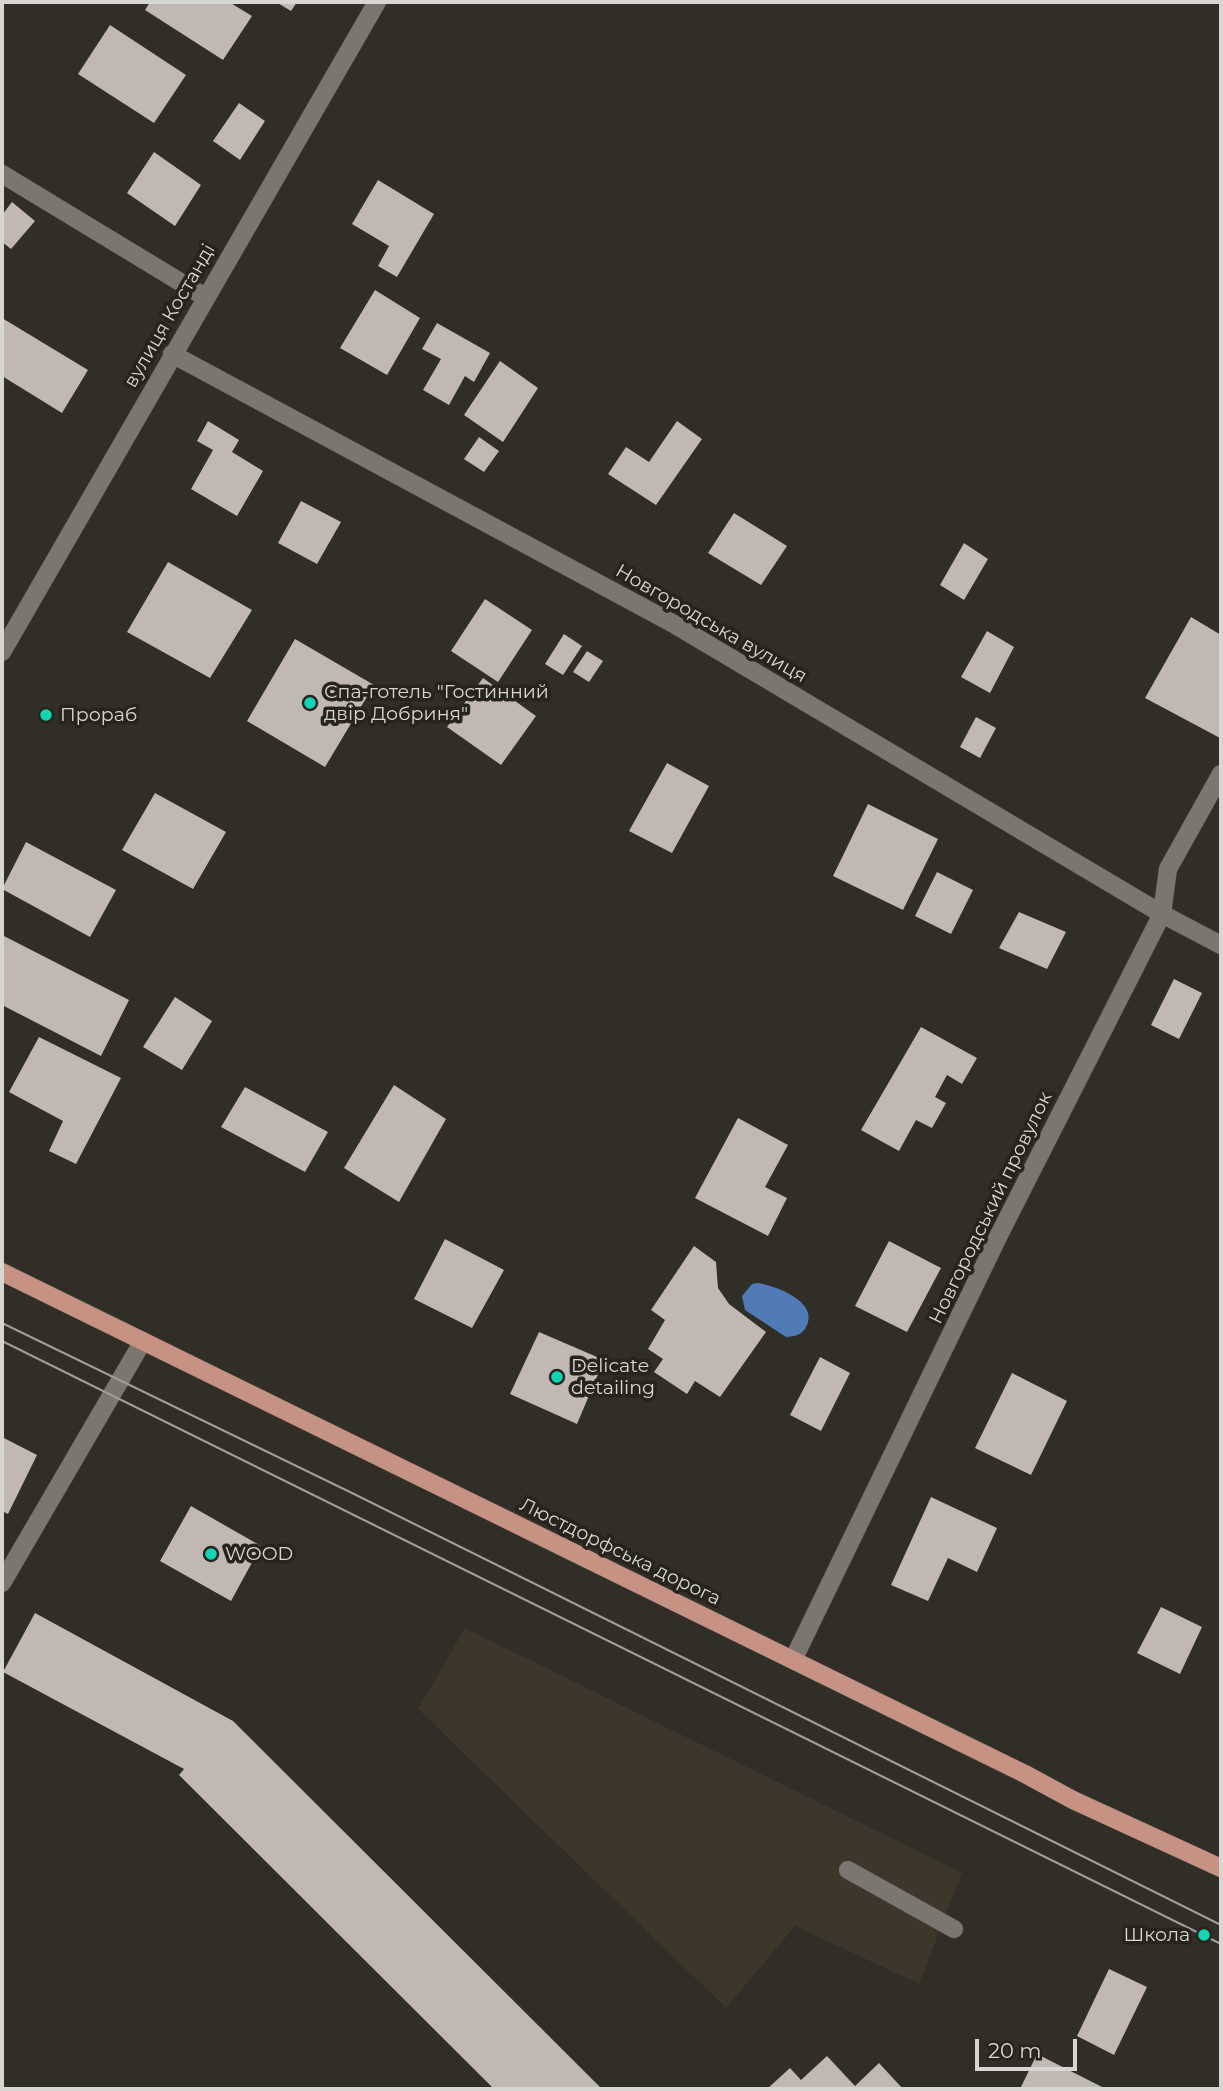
<!DOCTYPE html>
<html>
<head>
<meta charset="utf-8">
<style>
  body { margin:0 }
  #map { position:relative; width:1223px; height:2091px; overflow:hidden; background:#312d27; font-family:Montserrat,sans-serif }
  canvas { display:block }
  .frame { position:absolute; inset:0; border:4px solid #d8d6d2; pointer-events:none }
  .scale { position:absolute; left:975px; top:2039px; width:102px; height:32px; box-sizing:border-box; border:4px solid #d8d6d2; border-top:0; padding-left:9px; font-size:21px; line-height:24px; white-space:nowrap; color:#d8d6d2; -webkit-text-stroke:5px #27241e; paint-order:stroke }
</style>
</head>
<body>
<div id="map">
<canvas width="1223" height="2091"></canvas>
<div class="frame"></div>
<div class="scale">20 m</div>
</div>
<script>
const g = document.querySelector('canvas').getContext('2d');
g.lineJoin = 'round';
function paint(path, color) { g.fillStyle = color; g.fill(path, 'evenodd'); }
function stroke(path, color, width, dash) { g.strokeStyle = color; g.lineWidth = width; g.lineCap = dash ? 'butt' : 'round'; g.setLineDash(dash || []); g.stroke(path); }
function write(font, color, halo, rows, align = 'center') {
  g.font = font + ' Montserrat,sans-serif'; g.lineWidth = 7; g.setLineDash([]); g.textBaseline = 'middle'; g.strokeStyle = halo; g.fillStyle = color; for (const [text, x, y, turn = 0] of rows) {
    g.save(); g.translate(x, y); g.rotate((+turn || 0) * Math.PI / 180); g.textAlign = isNaN(turn) ? turn : align; if (halo) g.strokeText(text, 0, 0); g.fillText(text, 0, 0); g.restore();
  }
}
const built = new Path2D(`
  M465 1628 962 1873 919 1984 795 1926 726 2008 418 1709Z`);
const water = new Path2D(`
  M758 1283C777 1286 822 1303 805 1329 800 1336 794 1336 786 1337L745 1310 742 1296 752 1284Z`);
const building = new Path2D(`
  M150 2H229L252 16 223 60 145 10Z
  M276 2H297L291 11Z
  M110 25 186 75 154 123 78 74Z
  M239 103 265 121 240 160 213 141Z
  M154 152 201 185 175 226 127 193Z
  M378 180 434 214 397 277 378 266 389 246 352 224Z
  M12 202 35 221 11 249 2 242V215Z
  M375 290 420 318 387 375 340 348Z
  M2 318 88 370 62 413 2 376Z
  M437 323 490 353 474 382 465 376 449 405 423 390 441 359 422 349Z
  M500 361 538 388 503 442 464 415Z
  M208 421 239 440 232 452 263 471 237 516 191 489 213 450 197 441Z
  M677 421 702 439 656 505 608 474 626 447 649 462Z
  M479 437 499 451 484 472 464 459Z
  M301 501 341 522 317 564 278 543Z
  M734 513 787 546 761 585 708 553Z
  M964 543 988 559 964 600 940 585Z
  M168 562 252 610 210 678 127 632Z
  M485 599 532 630 498 682 451 651Z
  M1191 617 1221 635 1220 738 1145 698Z
  M987 631 1014 647 990 693 961 677Z
  M564 634 582 646 563 675 545 664Z
  M295 639 374 685 325 767 247 721Z
  M587 651 603 661 589 682 573 672Z
  M483 678 536 716 501 765 447 727Z
  M976 717 996 728 980 758 960 747Z
  M667 763 709 786 672 853 629 831Z
  M155 793 226 832 193 889 122 850Z
  M868 804 938 839 903 910 833 876Z
  M26 842 116 890 90 937 2 889Z
  M937 872 973 890 951 934 915 916Z
  M1019 912 1066 932 1047 969 999 948Z
  M2 935 129 1000 101 1056 2 1005Z
  M1174 979 1202 993 1179 1039 1151 1025Z
  M175 997 212 1021 182 1070 143 1047Z
  M921 1027 977 1058 962 1084 947 1075 935 1097 946 1103 932 1128 916 1120 899 1151 861 1130Z
  M39 1037 121 1078 76 1164 49 1151 63 1121 9 1092Z
  M394 1085 446 1119 399 1202 344 1168Z
  M245 1087 328 1132 305 1172 221 1127Z
  M738 1118 788 1145 765 1187 787 1198 768 1236 695 1198Z
  M445 1239 504 1270 472 1328 414 1299Z
  M889 1241 941 1268 907 1332 855 1306Z
  M694 1246 716 1262 718 1288 729 1304 766 1332 720 1397 695 1381 687 1394 654 1372 663 1359 648 1349 665 1320 651 1310Z
  M539 1332 604 1360 577 1424 510 1394Z
  M820 1357 850 1373 821 1431 790 1415Z
  M1012 1373 1067 1401 1031 1475 975 1448Z
  M2 1437 37 1455 8 1514 2 1511Z
  M931 1497 997 1528 977 1572 948 1558 928 1601 891 1585Z
  M191 1506 261 1546 231 1601 160 1561Z
  M1161 1607 1202 1627 1180 1674 1137 1653Z
  M35 1613 233 1721 602 2089H494L179 1775 184 1769 3 1672Z
  M1109 1969 1147 1987 1114 2055 1077 2036Z
  M1037 2054 1106 2089H1020Z
  M827 2056 855 2086 879 2063 903 2089H767L790 2068 801 2080Z`);
const service = new Path2D(`
  M2 1583 143 1341
  M848 1870 954 1929`);
const minor = new Path2D(`
  M2 174 205 297
  M172 354 672 623 1162 914 1221 945
  M793 1660 999 1235 1162 914 1168 869 1221 774`);
const tertiary = new Path2D(`
  M2 652 377 2`);
const primary = new Path2D(`
  M2 1272 1025 1774 1073 1800 1221 1868`);
const tram = new Path2D(`
  M2 1323 352 1493 1221 1925
  M2 1341 1221 1944`);
const markers = [
  [310,703,7,"#11d5b4"],
  [46,715,7,"#11d5b4"],
  [557,1377,7,"#11d5b4"],
  [211,1554,7,"#11d5b4"],
  [1204,1935,7,"#11d5b4"]
];
const streetNames = [
  ["вулиця Костанді",170,316,-60],
  ["Новгородська вулиця",711,624,30],
  ["Новгородський провулок",991,1208,-64],
  ["Люстдорфська дорога",620,1552,26]
];
const poiNames = [
  ["Спа-готель \"Гостинний",324,692],
  ["двір Добриня\"",324,714],
  ["Прораб",60,715],
  ["Delicate",571,1366],
  ["detailing",571,1388],
  ["WOOD",225,1554],
  ["Школа",1190,1935,"right"]
];
paint(built, '#3d362b');
paint(water, '#517bb6');
paint(building, '#c1b8b3');
stroke(service, '#4b4842', 19);
stroke(minor, '#4b4842', 19);
stroke(tertiary, '#4b4842', 19);
stroke(primary, '#4b4842', 19);
stroke(service, '#7b766f', 18);
stroke(minor, '#7b766f', 18);
stroke(tertiary, '#7b766f', 18);
stroke(primary, '#c69283', 18);
stroke(tram, '#a09d99', 2);
for (const [x, y, r, color] of markers) { const dot = new Path2D(); dot.arc(x, y, r, 0, 2 * Math.PI); g.fillStyle = color; g.fill(dot); stroke(dot, '#27241e', 2.5); }
write('19px', '#d8d6d2', '#27241e', streetNames);
write('19px', '#d8d6d2', '#27241e', poiNames, 'left');
</script>
</body>
</html>
